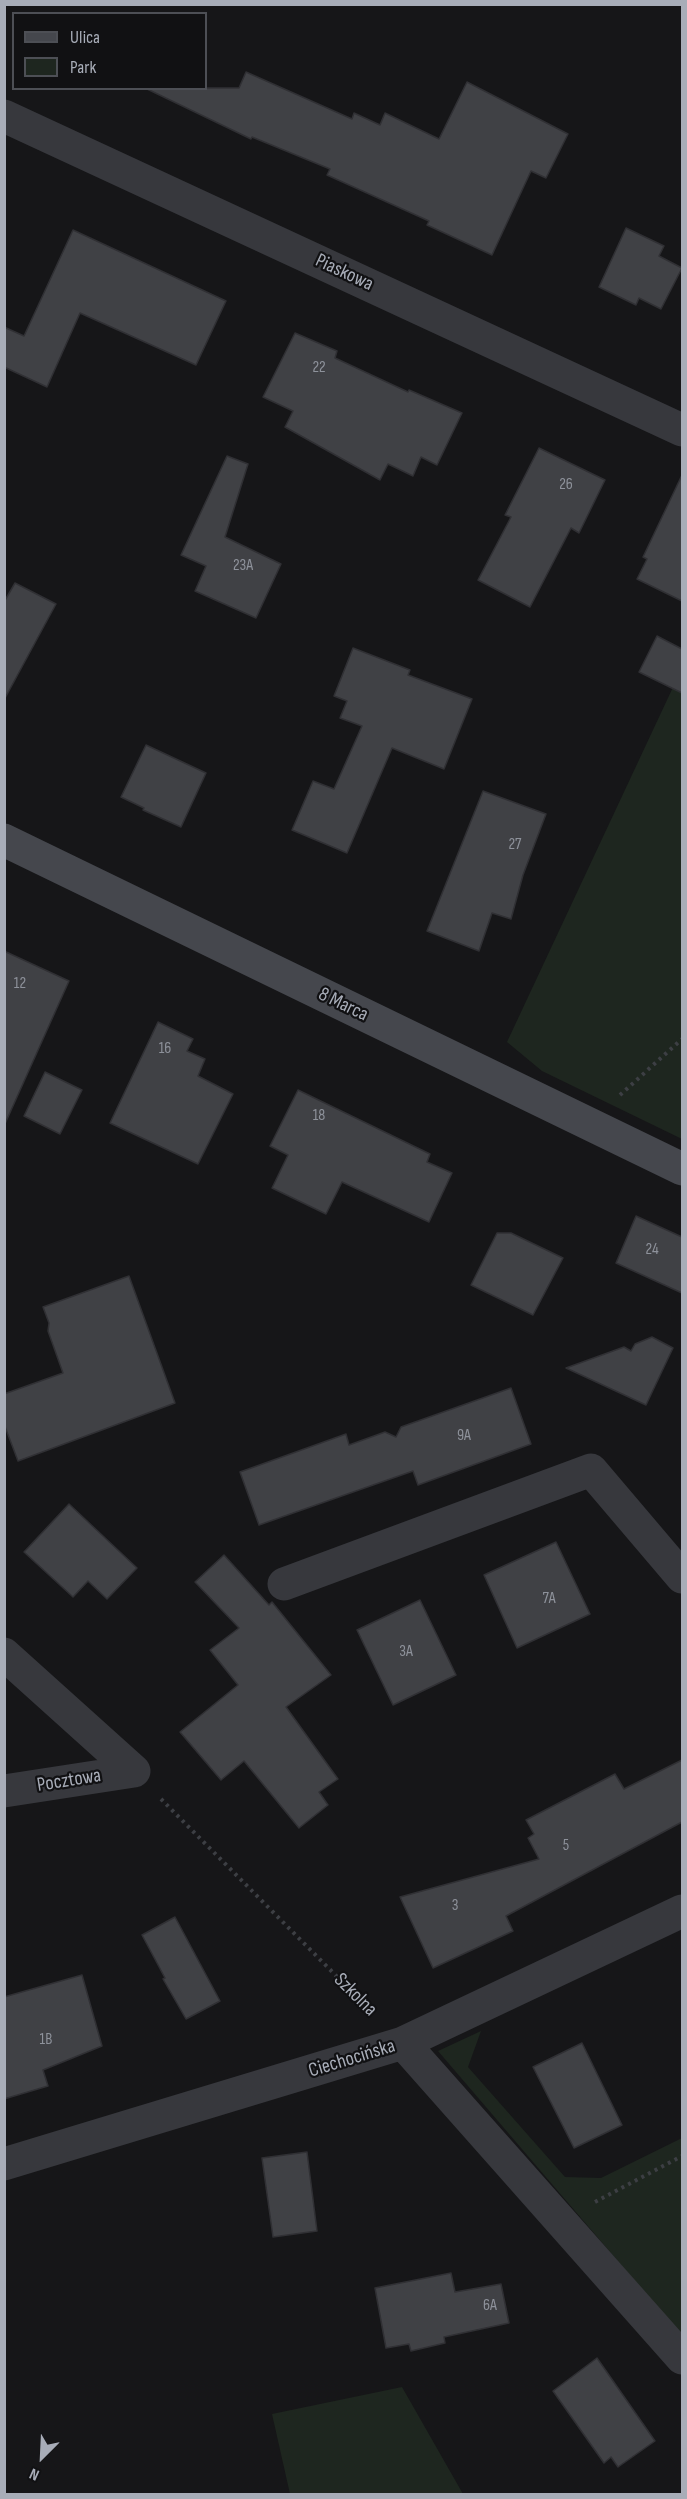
<!DOCTYPE html>
<html>
<head>
<meta charset="utf-8">
<style>
  body { margin:0 }
  #map { position:relative; width:687px; height:2499px; overflow:hidden; background:#161618; font-family:"Sofia Sans Condensed",sans-serif }
  canvas { display:block }
  .frame { position:absolute; inset:0; border:6px solid #a8adb8; pointer-events:none }
  .legend { position:absolute; left:12px; top:12px; width:195px; height:78px; box-sizing:border-box; background:#111113; border:2px solid #4d4f55; margin:0; padding:8px 10px; list-style:none; font-size:18px; color:#a8adb8 }
  .legend li { display:flex; align-items:center; gap:12px; height:30px }
  .legend b { width:30px; border:2px solid #4d4f55 }
  .north { position:absolute; left:12px; top:2427px; width:60px; height:60px; -webkit-text-stroke:4px #111113; paint-order:stroke; rotate:204deg; font-size:16px; font-weight:700; line-height:24px; text-align:center; color:#a8adb8 }
  .north::after { content:''; display:block; margin:auto; width:21px; height:27px; background:#a8adb8; clip-path:polygon(50% 0,100% 100%,50% 72%,0 100%) }
</style>
</head>
<body>
<div id="map">
<canvas width="687" height="2499"></canvas>
<div class="frame"></div>
<ul class="legend">
<li><b style="height:8px;background:#45474d"></b>Ulica</li>
<li><b style="height:16px;background:#1e261f"></b>Park</li>
</ul>
<div class="north">N</div>
</div>
<script>
const g = document.querySelector('canvas').getContext('2d');
g.lineJoin = 'round';
function paint(path, color) { g.fillStyle = color; g.fill(path, 'evenodd'); }
function stroke(path, color, width, dash) { g.strokeStyle = color; g.lineWidth = width; g.lineCap = dash ? 'butt' : 'round'; g.setLineDash(dash || []); g.stroke(path); }
function write(font, color, halo, rows, align = 'center') {
  g.font = font + ' "Sofia Sans Condensed",sans-serif'; g.lineWidth = 4.5; g.setLineDash([]); g.textBaseline = 'middle'; g.strokeStyle = halo; g.fillStyle = color; for (const [text, x, y, turn = 0] of rows) {
    g.save(); g.translate(x, y); g.rotate((+turn || 0) * Math.PI / 180); g.textAlign = isNaN(turn) ? turn : align; if (halo) g.strokeText(text, 0, 0); g.fillText(text, 0, 0); g.restore();
  }
}
const green = new Path2D(`
  M682 668V1139L542 1071 507 1042Z
  M481 2031 468 2067 565 2177 601 2178 682 2138V2336L438 2051Z
  M402 2387 463 2494H290L272 2414Z`);
const building = new Path2D(`
  M246 72 352 119 354 113 380 125 385 113 439 139 467 82 568 134 546 178 531 171 492 255 427 225 429 221 327 175 330 169 252 137 251 139 145 88H239Z
  M626 228 664 246 659 256 682 268 661 309 639 298 636 305 599 287Z
  M73 230 226 301 196 365 80 313 47 387 4 367V327L24 336Z
  M295 333 337 351 335 358 408 392 409 390 462 413 437 465 421 457 413 476 388 464 380 480 285 427 293 411 263 397Z
  M539 448 605 480 579 533 571 528 530 607 478 580 511 517 505 515Z
  M227 456 248 464 225 537 281 564 256 618 195 591 206 566 181 555Z
  M682 475V601L637 579 647 559 643 557Z
  M15 583 56 604 4 700V602Z
  M657 636 682 649V693L639 672Z
  M353 648 410 670 408 675 472 699 444 769 392 748 347 853 292 830 313 781 334 789 362 726 340 718 347 701 334 696Z
  M146 745 206 773 181 827 143 810 144 808 121 797Z
  M483 791 546 814 523 875 511 919 492 913 479 951 427 931Z
  M4 951 69 981 4 1126Z
  M158 1022 193 1039 187 1051 205 1059 198 1076 233 1094 198 1164 110 1123Z
  M45 1072 82 1090 60 1134 24 1116Z
  M298 1090 430 1154 427 1162 452 1173 429 1222 342 1182 326 1214 272 1188 288 1155 270 1146Z
  M636 1216 682 1237V1293L616 1263Z
  M497 1233H511L563 1258 533 1315 471 1285Z
  M129 1276 175 1403 18 1461 4 1424V1394L63 1373 48 1331 49 1323 43 1307Z
  M652 1337 673 1348 646 1405 566 1368 624 1347 631 1351 635 1344Z
  M511 1388 531 1444 418 1485 413 1471 259 1525 240 1472 346 1434 349 1445 385 1432 396 1437 401 1427Z
  M69 1504 137 1568 107 1599 88 1581 73 1597 24 1552Z
  M556 1542 590 1614 517 1648 484 1575Z
  M224 1555 269 1605 272 1602 331 1675 286 1707 338 1779 319 1792 328 1805 299 1828 244 1761 221 1780 180 1732 238 1685 210 1650 239 1628 195 1582Z
  M420 1600 456 1675 393 1705 357 1630Z
  M682 1760V1822L506 1916 513 1931 433 1968 400 1897 539 1859 528 1838 534 1834 526 1820 615 1774 624 1789Z
  M175 1917 220 2001 186 2019 163 1979 165 1978 142 1935Z
  M82 1975 102 2046 43 2070 48 2086 4 2099V1997Z
  M582 2043 622 2125 574 2148 533 2067Z
  M307 2152 317 2231 273 2237 262 2158Z
  M451 2273 455 2292 501 2284 509 2323 444 2337 445 2343 411 2351 409 2344 386 2348 375 2288Z
  M597 2358 655 2441 618 2467 611 2457 604 2463 553 2391Z`);
const path = new Path2D(`
  M620 1095 682 1039
  M161 1799 371 2011
  M595 2202 682 2156`);
const street = new Path2D(`
  M4 116 682 430
  M284 1584 591 1470 682 1577
  M4 1654 134 1771
  M4 1791 134 1771
  M403 2043 682 2358
  M4 2164 403 2043 682 1911`);
const secondary = new Path2D(`
  M4 840 682 1169`);
const numberNames = [
  ["22",319,368],
  ["26",566,485],
  ["23A",243,566],
  ["27",515,845],
  ["12",20,984],
  ["16",165,1049],
  ["18",319,1116],
  ["24",652,1250],
  ["9A",464,1436],
  ["7A",549,1599],
  ["3A",406,1652],
  ["5",566,1846],
  ["3",455,1906],
  ["1B",46,2040],
  ["6A",490,2306]
];
const streetNames = [
  ["Piaskowa",344,273,25],
  ["8 Marca",343,1005,26],
  ["Pocztowa",69,1781,-9],
  ["Szkolna",355,1995,45],
  ["Ciechocińska",352,2059,-17]
];
paint(green, '#1e261f');
paint(building, '#404145');
stroke(building, '#303034', 1.5);
stroke(path, '#3d3f44', 4, [3, 4.5]);
stroke(street, '#37383d', 33);
stroke(secondary, '#45474d', 33);
write('16px', '#8e929b', null, numberNames);
write('20px', '#a8adb8', '#111113', streetNames);
</script>
</body>
</html>
